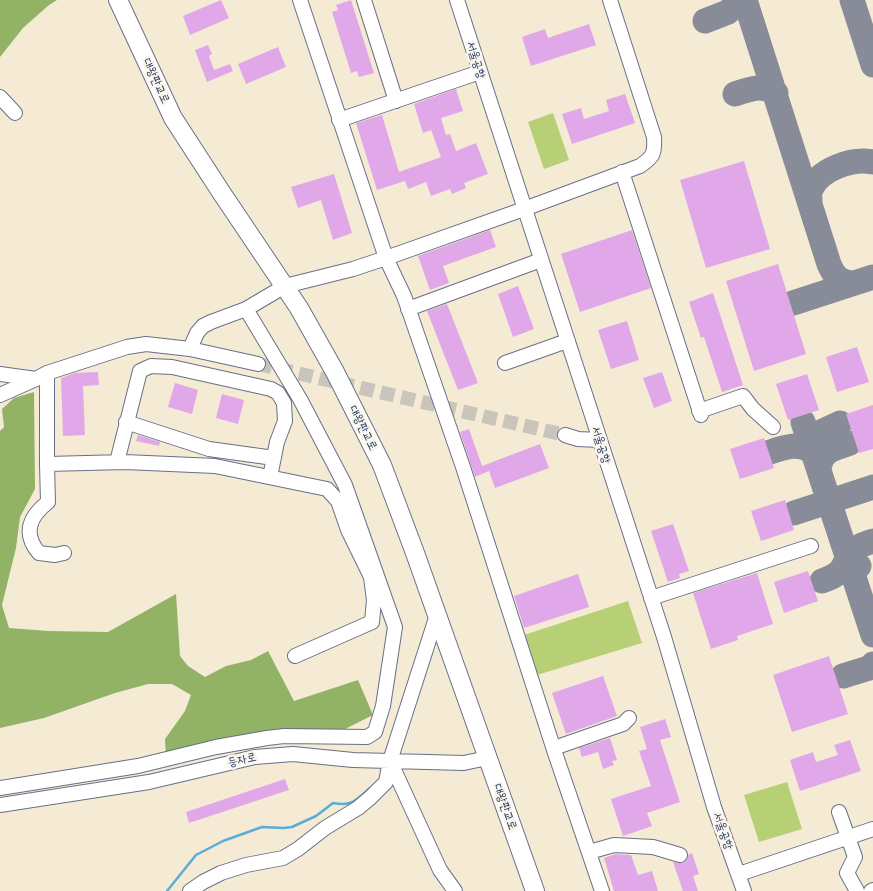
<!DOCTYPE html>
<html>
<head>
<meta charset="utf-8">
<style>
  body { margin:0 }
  canvas { display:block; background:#f5ead4 }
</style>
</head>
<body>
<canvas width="873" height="891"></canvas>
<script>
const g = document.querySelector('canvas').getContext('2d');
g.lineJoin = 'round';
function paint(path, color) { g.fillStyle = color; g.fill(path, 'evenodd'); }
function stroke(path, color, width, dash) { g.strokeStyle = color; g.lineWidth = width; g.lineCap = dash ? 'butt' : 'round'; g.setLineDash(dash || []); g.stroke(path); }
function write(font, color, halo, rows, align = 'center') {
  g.font = font + ' Delius,"Poor Story",sans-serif'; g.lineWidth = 5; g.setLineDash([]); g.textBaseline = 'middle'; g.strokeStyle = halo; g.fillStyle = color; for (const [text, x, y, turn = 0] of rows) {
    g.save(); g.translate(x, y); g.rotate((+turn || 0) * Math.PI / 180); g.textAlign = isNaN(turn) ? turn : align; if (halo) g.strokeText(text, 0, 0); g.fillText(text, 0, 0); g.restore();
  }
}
const green = new Path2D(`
  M553 113 569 160 544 169 528 122Z
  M628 601 642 643 537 675 524 635Z
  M787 782 802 829 759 842 744 795Z`);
const forest = new Path2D(`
  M0 0H57L49 5 23 28 0 57Z
  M34 392 35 489 20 517 16 548 2 605 9 628 48 631 108 632 176 594 180 656 188 666 205 677 226 666 251 660 268 651 294 701 358 680 373 715 335 734 166 756 165 739 185 711 191 695 172 684H148L115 693 44 718 0 728V431L4 427 2 409 14 398Z`);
const stream = new Path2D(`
  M167 891 196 855 223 841 262 827 283 828 292 827 316 816 333 803C352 807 356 800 370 788`);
const taxiway = new Path2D(`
  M745 0 829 264C834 276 839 282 852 283
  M852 0 873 65
  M705 21 728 12 740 0
  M735 94C749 89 762 84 776 93
  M810 201C810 197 809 193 811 189 820 169 852 158 873 162
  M793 303 873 277
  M803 422 873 635
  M811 444 814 435 840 423
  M761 455C778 450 798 439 813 453
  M819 469C822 449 833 450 850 443
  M794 513 873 487
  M859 566 848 560C853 547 861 545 873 541
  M822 581C836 576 843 572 847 557
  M843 676 869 668 873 664`);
const building = new Path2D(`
  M221 0 229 18 190 35 183 16Z
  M351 0 374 73 359 77 357 71 351 73 332 12 338 10 336 5Z
  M589 24 596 45 531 66 522 37 545 29 548 38Z
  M208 45 212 54 209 56 214 70 230 64 233 71 207 82 195 50Z
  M278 47 286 67 246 84 238 64Z
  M456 89 463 111 441 118 446 135 450 134 456 151 476 143 488 174 464 183 466 188 452 194 450 189 431 196 426 182 408 189 405 181 377 190 356 123 382 115 399 172 441 157 431 130 423 133 414 104Z
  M625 94 635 123 572 144 562 114 581 108 584 119 609 111 606 100Z
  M744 161 770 249 706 268 680 180Z
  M334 174 352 233 333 240 321 200 298 208 291 187Z
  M490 230 496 247 443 266 449 283 430 290 418 256Z
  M632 230 651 288 580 312 561 254Z
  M778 264 806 354 754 371 726 281Z
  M518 286 534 329 513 337 498 294Z
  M713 293 743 385 722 392 704 337 701 338 689 302Z
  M447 304 478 383 458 390 427 311Z
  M627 321 639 360 611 369 598 330Z
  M857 347 869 382 837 392 826 357Z
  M98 372 99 385 83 386 85 435 63 436 61 378 75 373Z
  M662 372 672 401 654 408 643 378Z
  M807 374 819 410 788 420 776 384Z
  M175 383 198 390 192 414 168 407Z
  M222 394 244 400 238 424 216 418Z
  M873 405V449L859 453 846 414Z
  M469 429 482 466 540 444 549 468 495 488 489 471 475 477 460 432Z
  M138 435 160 442 159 446 136 441Z
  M764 438 774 468 740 479 730 449Z
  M785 500 794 530 761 541 751 511Z
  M673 524 689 571 679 574 680 578 668 582 651 531Z
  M808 571 818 601 784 613 774 582Z
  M757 573 773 624 737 636 738 640 711 649 693 593Z
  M578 574 589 607 524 628 514 596Z
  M829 656 848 714 792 732 773 675Z
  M603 676 617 716 566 734 552 693Z
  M665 719 671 737 660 740 680 802 647 813 652 826 623 836 611 799 651 786 639 751 647 749 640 727Z
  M610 738 617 760 612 761 614 765 603 769 598 752 582 757 579 748Z
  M850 740 861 771 800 791 790 760 813 752 816 762 838 755 834 745Z
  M285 779 289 790 189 823 186 812Z
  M692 853 699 874 693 876 698 891H683L673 862 682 863 686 861 689 854Z
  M616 854 631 855 638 875 652 871 658 891H614L604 858Z`);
const minorTunnel = new Path2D(`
  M258 364 565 435`);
const minor = new Path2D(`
  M300 0 386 258 404 296 463 467 555 753 602 891
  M364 0 396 101
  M457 0 664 637 714 807 744 891
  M0 97 15 113
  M339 120 480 72
  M622 172 701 415
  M408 309 541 260
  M190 349 197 333 203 326 211 322 246 309 285 286 353 269 386 258 524 209 640 166C653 157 655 154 654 137L610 0
  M505 363 567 341
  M47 373V464L125 462 215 466 327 489 338 501 348 530 371 577 374 600 372 622 295 656
  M0 374 36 379 47 373 127 347 146 344 190 349 258 364
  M0 395 36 379
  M699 411 743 396 753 409 773 427
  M126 422 209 449 274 458
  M565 435 578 439 599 440
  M117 462 140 371 151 366 172 367 271 389 278 393 284 403 285 421 277 442 270 477
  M47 464 48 502C30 516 22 533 39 553L55 555 64 553
  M651 598 811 546
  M554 748 623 724 629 718
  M390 761 440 870 455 891
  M0 788 138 766 216 747 267 738 284 736 367 737 375 732 383 706 395 627 345 485 300 399 246 309
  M0 805 149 782 255 757 293 754 353 760 464 763 487 758
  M839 812 855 857 847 873 857 891
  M589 852 614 845 653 847 680 855
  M739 874 873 829
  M190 891 203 882 221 873 246 865 283 858 298 849 325 828 358 808 370 798 386 782 390 761 437 615
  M871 891 873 890`);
const major = new Path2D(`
  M118 0 173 118 221 192 299 308 335 372 382 465 415 553 535 891`);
const streetNames = [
  ["서울공항",476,60,72],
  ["대왕판교로",156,81,65],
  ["대왕판교로",363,428,63],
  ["서울공항",601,445,72],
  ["등자로",242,760,-12],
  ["대왕판교로",505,807,70],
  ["서울공항",723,831,70]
];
paint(green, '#b8d075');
paint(forest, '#92b266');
stroke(stream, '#5aadd6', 2.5);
stroke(taxiway, '#888c99', 25);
paint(building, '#e1a8e9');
stroke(minorTunnel, '#c9c5bc', 14, [14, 7]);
stroke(minor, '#677087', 16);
stroke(major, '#677087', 20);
stroke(minor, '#fff', 14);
stroke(major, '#fff', 18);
write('12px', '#1b2f5e', '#fbf7ec', streetNames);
</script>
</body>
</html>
